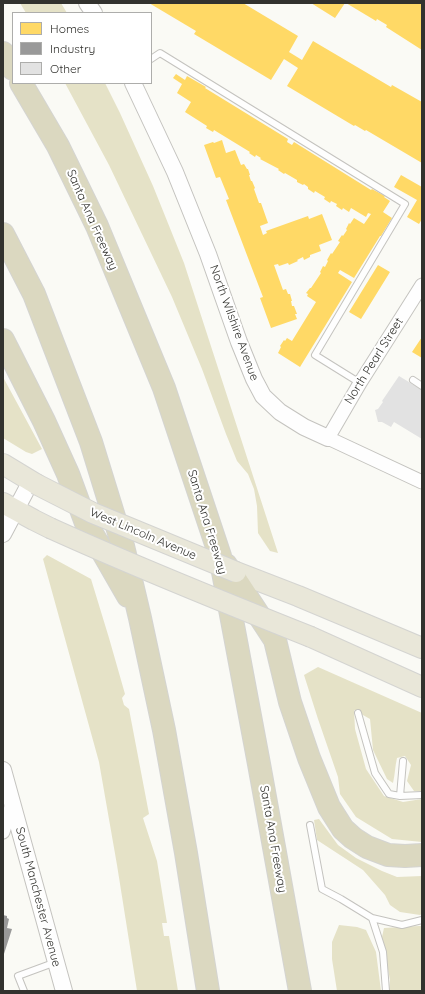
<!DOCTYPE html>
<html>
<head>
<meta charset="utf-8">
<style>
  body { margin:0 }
  #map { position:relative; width:425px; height:994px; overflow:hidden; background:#fafaf5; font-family:Quicksand,sans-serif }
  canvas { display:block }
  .frame { position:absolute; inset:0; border:4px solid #32322e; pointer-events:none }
  .legend { position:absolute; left:12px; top:12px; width:140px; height:72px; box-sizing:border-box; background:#fff; border:1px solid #adadab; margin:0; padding:5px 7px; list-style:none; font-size:12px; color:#32322e }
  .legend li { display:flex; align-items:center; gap:8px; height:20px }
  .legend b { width:20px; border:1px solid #adadab }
</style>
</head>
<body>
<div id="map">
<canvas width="425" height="994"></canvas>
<div class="frame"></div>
<ul class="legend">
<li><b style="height:11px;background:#ffd966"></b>Homes</li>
<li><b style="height:11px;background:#999"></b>Industry</li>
<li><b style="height:11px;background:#e2e2e2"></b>Other</li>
</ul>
</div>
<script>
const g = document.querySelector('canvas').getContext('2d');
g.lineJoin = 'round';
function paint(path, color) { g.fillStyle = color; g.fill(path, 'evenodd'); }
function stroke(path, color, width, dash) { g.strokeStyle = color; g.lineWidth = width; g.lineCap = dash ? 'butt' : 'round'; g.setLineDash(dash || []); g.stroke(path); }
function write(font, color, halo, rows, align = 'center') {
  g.font = font + ' Quicksand,sans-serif'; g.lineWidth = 4; g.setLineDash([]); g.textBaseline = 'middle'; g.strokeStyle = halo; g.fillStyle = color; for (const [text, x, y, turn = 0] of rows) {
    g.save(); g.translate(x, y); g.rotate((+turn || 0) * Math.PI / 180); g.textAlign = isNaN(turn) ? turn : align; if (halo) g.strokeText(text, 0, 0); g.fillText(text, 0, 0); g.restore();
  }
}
const green = new Path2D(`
  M20 3H61L67 13H26Z
  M65 83H105L120 113 153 186 184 263 278 553 270 551 258 533 257 506 254 489 248 474 237 461 226 434 202 369 172 297 109 165Z
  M3 377 42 449 32 454 26 452 3 438Z
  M47 555 91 579 109 638 125 694 122 698 124 705 129 709 149 814 143 818 157 861 167 923H162L164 936H169L178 991H137L117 865 99 762 43 559Z
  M318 667 422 713V791H414L407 781 411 765 405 756 397 758C395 766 395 775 393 783L387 779 373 750 370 719 354 710 355 729 366 769 384 796 403 802 422 799V842L392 839 356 817 340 794 338 777 318 719 304 675Z
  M319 819 338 845 356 858 382 871 397 877 422 876V914L420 915 400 912 390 905 385 895 363 870 317 840 314 820Z
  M339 925 357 927 366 930 376 952 381 991H337L332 959V942Z
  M419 926H422V991H389L390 980 382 937 384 928Z`);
const homes = new Path2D(`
  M149 3H243L298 36 289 52 302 60 313 41 391 87 392 85 422 102V163L366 130 365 131 355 125 354 126 287 86 298 68 284 59 271 80 194 34 196 31Z
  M311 3H345L335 18Z
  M346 3H422V50L386 27 387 25 377 19 376 21Z
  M176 74 185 80 187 76 206 87 205 88 288 139 287 142 292 145 294 142 371 190 372 189 385 196 384 197 390 201 383 212 392 218 381 236H380L354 278 340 270 338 273 352 282 300 367 278 353 281 347 280 346 284 340 285 341 287 338 292 341 316 302 307 296 308 294 306 293 310 288H311L321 273 320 272 323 266 325 267 328 261 327 260 331 253 332 254 340 242 338 241 342 235 343 236 347 230 346 229 349 223 350 224 354 218 364 224 371 214 368 213 366 217 351 208 349 212 343 208 342 210 336 206 337 204 331 201 330 203 324 199 325 197 315 191 314 193 308 189V187L304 184 303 185 297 182V180L285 173 284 174 278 170 279 169 260 159 261 158 256 155 255 157 249 153 250 152 214 130 213 132 206 128 207 126 185 112 191 102 177 93 182 84 173 78Z
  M222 140 226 153 235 150 241 165 244 164 247 169H248L250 175H249L251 181H252L255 188 254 189 259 203H261L268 223 260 226 263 235 267 233 266 231 308 216 309 219 322 214 332 240 319 245 321 251 310 255V257L304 260 303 257 297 260 298 261 289 265 288 263 279 266 278 264 274 265 283 290 286 289 288 294H290L292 301H291L292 306H294L297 314H295L297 319 271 328 260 298 263 297 253 271 226 200 229 199 220 177 216 178 204 145 213 142 214 143Z
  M401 175 422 187V219L419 224 407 217 417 200 394 187Z
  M378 265 390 272 361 319 349 312Z
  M422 337V358L412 352Z`);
const industry = new Path2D(`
  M3 915 7 916V918L9 919 7 928 12 929 3 957Z`);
const building = new Path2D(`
  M399 376 422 390V439L394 422 391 427 382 422H378L375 410 378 409 383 402 382 401Z`);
const service = new Path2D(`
  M151 59 160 53 405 204 315 355 360 383
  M413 380 422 386
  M358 713 375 773 389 794 400 796 422 795
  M400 796 403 761
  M310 825 322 889 341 899 372 918 402 925 422 920
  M372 918 383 952 386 991
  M24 991 18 976 56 962`);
const minor = new Path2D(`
  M422 285 360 383 328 438 422 482
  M3 832 12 804`);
const tertiary = new Path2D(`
  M87 3 94 13
  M133 83 175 172 208 254 239 342 254 379 263 396 280 412 304 427 328 438
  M3 534 31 481
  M3 770 64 991`);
const primary = new Path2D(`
  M3 464 36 484
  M3 503 34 520 50 528
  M236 572 298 596 422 648
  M311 637 422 687`);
const motorway = new Path2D(`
  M3 53 13 69
  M21 83 58 146 97 226 164 388 220 556 259 764 300 991
  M3 234 34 294 91 442 123 546 140 618 164 730 186 853 208 991
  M3 340 44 421 68 474 86 523 128 596
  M226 565 275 640 290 702 309 758 329 807 343 829 353 838 367 847 388 855 405 856 422 855`);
const primaryBridge = new Path2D(`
  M36 484 93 513 236 572
  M50 528C136 567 223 602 311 637`);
const streetNames = [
  ["Santa Ana Freeway",92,220,66],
  ["North Wilshire Avenue",234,323,70],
  ["North Pearl Street",374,361,-58],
  ["Santa Ana Freeway",207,522,73],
  ["West Lincoln Avenue",143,534,23],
  ["Santa Ana Freeway",273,839,80],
  ["South Manchester Avenue",38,897,75]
];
paint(green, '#e5e2c7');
paint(homes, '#ffd966');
paint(industry, '#999');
paint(building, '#e2e2e2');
stroke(service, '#c4c3bf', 8);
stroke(minor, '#c4c3bf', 15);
stroke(tertiary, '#c4c3bf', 18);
stroke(primary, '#d4d4d1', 22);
stroke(motorway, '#d4d4d1', 24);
stroke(service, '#fefefe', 6);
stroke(minor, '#fefefe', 13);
stroke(tertiary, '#fefefe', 16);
stroke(primary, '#e9e7d9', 20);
stroke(motorway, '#dbd8c0', 22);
stroke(primaryBridge, '#d4d4d1', 22, []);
stroke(primaryBridge, '#e9e7d9', 20);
write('12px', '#32322e', '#fff', streetNames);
</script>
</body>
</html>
